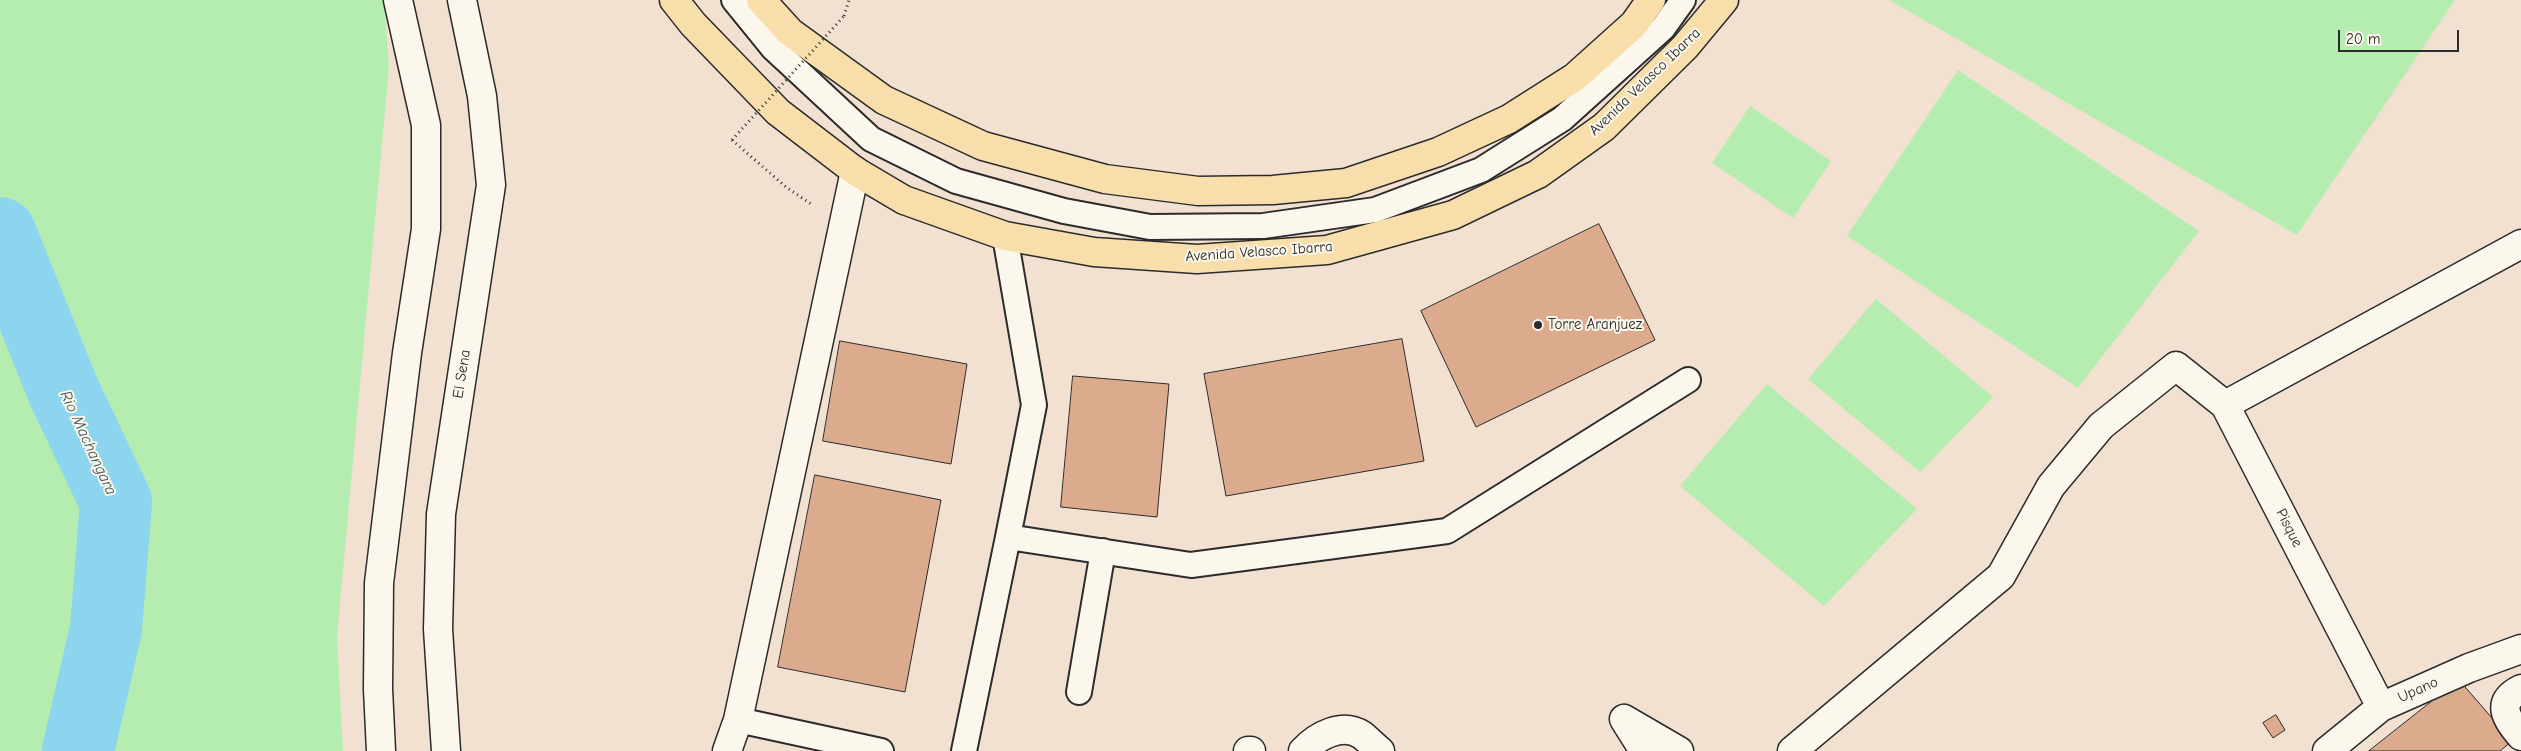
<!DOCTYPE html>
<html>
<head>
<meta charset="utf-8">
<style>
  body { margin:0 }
  #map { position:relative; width:2521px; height:751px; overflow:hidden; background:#f2e0d0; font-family:"Comic Neue",sans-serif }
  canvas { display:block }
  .scale { position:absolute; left:2338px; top:30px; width:121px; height:22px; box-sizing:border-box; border:2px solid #2b2b2b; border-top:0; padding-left:6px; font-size:15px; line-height:18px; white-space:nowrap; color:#2b2b2b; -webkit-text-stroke:4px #fbf7ec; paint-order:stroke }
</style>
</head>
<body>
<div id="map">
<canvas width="2521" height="751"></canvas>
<div class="scale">20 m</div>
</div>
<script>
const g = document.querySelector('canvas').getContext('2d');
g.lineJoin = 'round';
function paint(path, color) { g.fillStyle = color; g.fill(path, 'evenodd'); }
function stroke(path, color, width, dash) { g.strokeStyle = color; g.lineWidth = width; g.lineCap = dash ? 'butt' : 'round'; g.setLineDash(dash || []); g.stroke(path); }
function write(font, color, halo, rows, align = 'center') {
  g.font = font + ' "Comic Neue",sans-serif'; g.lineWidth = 4; g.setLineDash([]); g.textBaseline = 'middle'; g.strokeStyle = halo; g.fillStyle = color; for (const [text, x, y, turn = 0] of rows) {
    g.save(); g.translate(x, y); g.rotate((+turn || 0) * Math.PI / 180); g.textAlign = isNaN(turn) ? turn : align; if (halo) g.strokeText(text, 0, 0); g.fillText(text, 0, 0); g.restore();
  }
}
const green = new Path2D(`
  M0 0H384L389 67 337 636 343 751H0Z
  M1889 0H2455L2297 235Z
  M1958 70 2199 231 2078 388 1847 236Z
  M1750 106 1831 161 1793 218 1712 163Z
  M1876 299 1993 397 1920 472 1808 379Z
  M1767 384 1917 509 1824 606 1680 486Z`);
const river = new Path2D(`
  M0 233 63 390 116 502 106 629 78 751`);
const building = new Path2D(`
  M1599 224 1655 340 1476 427 1421 311Z
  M1402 339 1424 461 1226 496 1204 374Z
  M840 341 967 364 951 464 823 441Z
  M1073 376 1169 384 1157 517 1061 507Z
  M815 475 941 500 905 692 778 667Z
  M2459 680 2512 741 2500 751H2369Z
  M2276 715 2285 730 2273 738 2263 723Z`);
const path = new Path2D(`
  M844 16 849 0
  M732 140 786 187 811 204`);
const lane = new Path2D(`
  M734 0 773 48 871 139 956 181 1064 211 1150 227 1263 226 1375 210 1481 170 1562 119 1663 28 1683 0
  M1005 236 1034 405 1008 537
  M1079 692 1103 551
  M738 720 881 751
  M964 751 1008 537 1191 565 1447 531 1688 380`);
const street = new Path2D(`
  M2225 405 2521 244
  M2521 689C2495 702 2506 719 2521 736
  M727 751 738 720 855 171
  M1248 751H1251
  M1303 751C1317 736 1342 722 1362 735 1368 740 1374 746 1380 751
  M1644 751 1624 719 1679 751
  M1792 751 2001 576 2051 486 2101 426 2176 366 2225 405 2381 707
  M2327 751 2381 707 2469 668 2521 649`);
const secondary = new Path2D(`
  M381 751 378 689 379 583 407 353 426 229V125L398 0
  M446 751 438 629 441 514 491 185 482 96 462 0`);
const primary = new Path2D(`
  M674 0 693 24 778 112 855 171 904 200 1005 236 1094 252 1197 259 1327 250 1453 215 1538 174 1604 127 1685 47 1724 0
  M761 0 790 32 884 100 983 146 1105 179 1198 191 1273 190 1346 183 1438 152 1509 119 1575 77 1634 24 1651 0`);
const pathBridge = new Path2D(`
  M732 140 844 16`);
const markers = [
  [1538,325,5,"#2b2b2b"]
];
const streetNames = [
  ["Avenida Velasco Ibarra",1645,82,-44],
  ["Avenida Velasco Ibarra",1259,252,-4],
  ["El Sena",462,374,-81],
  ["Pisque",2289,528,63],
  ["Upano",2418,690,-24]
];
const poiNames = [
  ["Torre Aranjuez",1548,325]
];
const waterNames = [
  ["Rio Machangara",88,443,65]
];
paint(green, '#b5edb0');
stroke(river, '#8dd5ee', 72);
paint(building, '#dcab8e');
stroke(building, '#2b2b2b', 1);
stroke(lane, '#2b2b2b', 28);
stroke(street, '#2b2b2b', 31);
stroke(secondary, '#2b2b2b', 31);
stroke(primary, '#2b2b2b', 31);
stroke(path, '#2b2b2b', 3, [1, 4]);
stroke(lane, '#fbf7ec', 24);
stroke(street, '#fbf7ec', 28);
stroke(secondary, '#fbf7ec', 28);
stroke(primary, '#f8deab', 28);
stroke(pathBridge, '#2b2b2b', 3, [1, 4]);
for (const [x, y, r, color] of markers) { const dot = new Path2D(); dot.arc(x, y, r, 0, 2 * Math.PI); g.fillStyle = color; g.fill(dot); stroke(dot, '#fbf7ec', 2); }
write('15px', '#2b2b2b', '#fbf7ec', streetNames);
write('15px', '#2b2b2b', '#fbf7ec', poiNames, 'left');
write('italic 16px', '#44565c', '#fbf7ec', waterNames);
</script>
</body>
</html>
